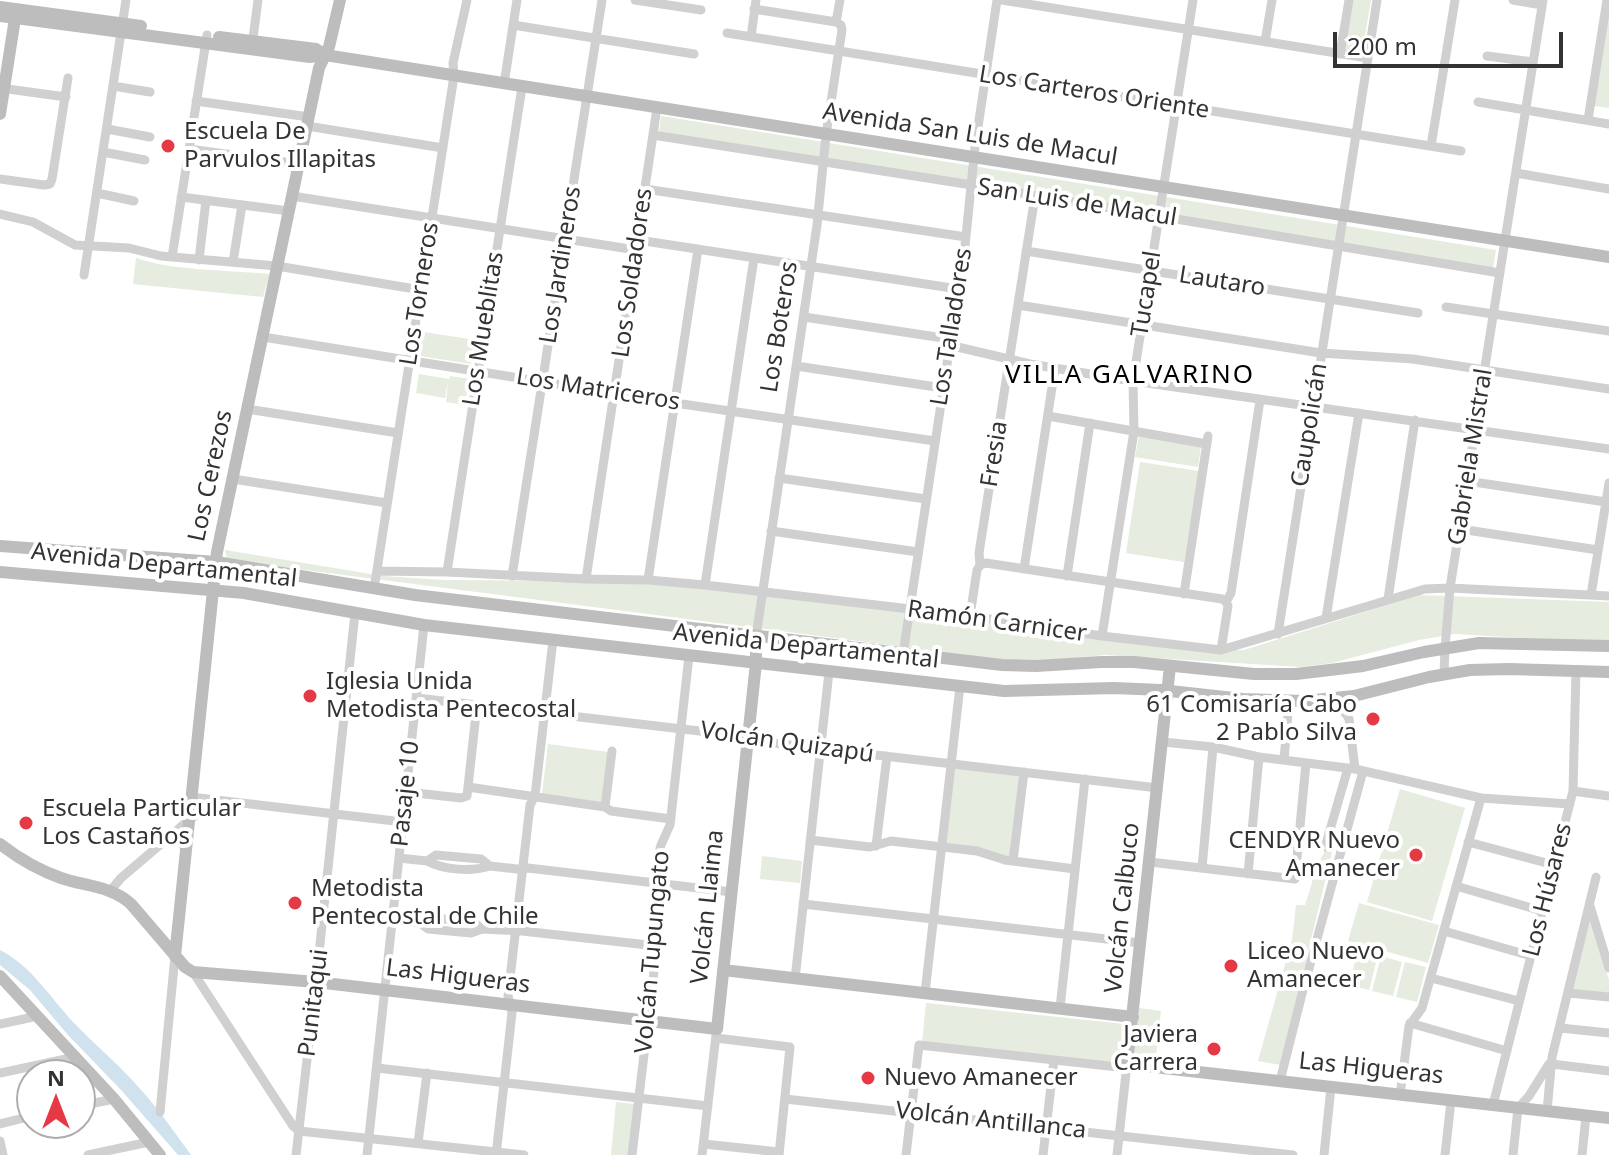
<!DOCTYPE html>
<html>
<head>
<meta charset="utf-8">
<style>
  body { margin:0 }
  #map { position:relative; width:1609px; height:1155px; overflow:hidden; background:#fff; font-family:"Noto Sans",sans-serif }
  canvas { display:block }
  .north { position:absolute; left:16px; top:1059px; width:80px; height:80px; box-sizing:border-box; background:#fff; border:2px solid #adadad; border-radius:50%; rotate:0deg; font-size:22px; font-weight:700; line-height:32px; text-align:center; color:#333 }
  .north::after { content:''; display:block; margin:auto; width:28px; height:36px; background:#e63946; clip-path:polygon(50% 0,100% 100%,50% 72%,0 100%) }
  .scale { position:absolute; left:1333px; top:32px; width:230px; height:36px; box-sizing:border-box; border:4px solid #333; border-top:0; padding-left:10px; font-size:24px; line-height:28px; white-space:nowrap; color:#333; -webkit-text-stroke:6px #fff; paint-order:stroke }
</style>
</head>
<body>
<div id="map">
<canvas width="1609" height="1155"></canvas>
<div class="north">N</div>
<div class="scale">200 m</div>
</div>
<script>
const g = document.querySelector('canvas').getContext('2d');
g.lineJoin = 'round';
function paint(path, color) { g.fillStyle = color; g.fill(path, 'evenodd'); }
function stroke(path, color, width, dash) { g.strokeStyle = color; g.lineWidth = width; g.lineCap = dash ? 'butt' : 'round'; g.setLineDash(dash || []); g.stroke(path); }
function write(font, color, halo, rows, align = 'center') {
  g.font = font + ' "Noto Sans",sans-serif'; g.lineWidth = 8; g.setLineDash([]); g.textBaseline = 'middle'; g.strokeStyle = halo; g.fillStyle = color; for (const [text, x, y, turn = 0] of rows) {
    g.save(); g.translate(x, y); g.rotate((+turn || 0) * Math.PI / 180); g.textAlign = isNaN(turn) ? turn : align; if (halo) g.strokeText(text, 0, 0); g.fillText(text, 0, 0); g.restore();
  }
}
const green = new Path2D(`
  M1351 0H1371L1362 53 1343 50Z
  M1609 8V108L1594 106Z
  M661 116 1496 250 1493 268 659 133Z
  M136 258C173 271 229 270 270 274L263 297 133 284Z
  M424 332 475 340 471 364 420 356Z
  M419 374 449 379 450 376 469 379 465 405 446 402 448 380 445 398 416 393Z
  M1139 436 1201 446 1198 467 1135 457Z
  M1140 462 1199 471 1184 562 1126 553Z
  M225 550 383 576 444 580 592 581 709 588 974 619 1196 651 1244 650 1419 595 1609 602V643L1455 634 1419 640 1332 663 1301 667 1105 655 1022 662 227 560Z
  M548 744 608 752 602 802 542 794Z
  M954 766 1020 774 1011 858 945 844Z
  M1400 789 1465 808 1432 921 1367 902Z
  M1328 846 1333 848 1281 1065 1258 1061 1292 940 1296 905H1305L1312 883 1313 872Z
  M762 856 802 861 800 883 760 879Z
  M1359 903 1439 925 1428 963 1348 941Z
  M1590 919 1609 980V993L1572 989Z
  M1358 950 1378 955 1369 990 1349 985Z
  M1381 956 1402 962 1393 996 1372 991Z
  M1405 962 1426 967 1417 1002 1396 997Z
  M926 1003 1124 1024 1121 1064 922 1043Z
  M1139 1008 1161 1011 1156 1057 1134 1054Z
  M616 1102 634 1104 629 1155H611Z`);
const water = new Path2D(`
  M0 950C32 966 51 999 75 1024 94 1044 115 1061 133 1081 155 1104 173 1130 191 1155H178L122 1091 68 1035 30 990 0 965Z`);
const street = new Path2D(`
  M635 0 701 10
  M1002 0 1368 58
  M1513 0 1542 5
  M754 9 836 22
  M513 25 694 54
  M727 33 1461 151
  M751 37 756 0
  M1265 42 1272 0
  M252 46 258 0
  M1340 54 1349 0
  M1487 56 1533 62
  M504 84 517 0
  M113 86 150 92
  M0 88 66 97
  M196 101 309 117
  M1478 102 1609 124
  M1588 120 1607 0
  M307 126 443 148
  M107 129 150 137
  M653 135 972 185 1500 273
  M1431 146 1455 0
  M189 149 299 164
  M103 152 145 160
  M1516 173 1609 189
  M0 179 44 185 50 184 52 179 68 78
  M645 189 966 237
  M97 193 134 201
  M292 196 636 250
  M181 197 289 211
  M0 214 33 222 75 245 129 248 161 256 277 266 421 290
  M638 240 958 289
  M1026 251 1418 313
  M172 257 207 35
  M199 260 206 200
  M233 262 242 205
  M84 275 126 0
  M1018 305 1321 353 1413 359 1609 389
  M1446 307 1609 331
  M804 317 950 339
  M263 337 675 403 935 441
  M949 345 1030 364 1126 380 1609 449
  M796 366 943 388
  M247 409 398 433
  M1048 416 1207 444
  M779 478 926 499
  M233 479 387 503
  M1467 481 1606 502
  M1460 529 1598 550
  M771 531 918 552
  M980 565 986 563 1222 599 1226 602
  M1024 569 1055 368
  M377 571 447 572 586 579 648 580 705 585 970 616 1102 636 1221 650 1425 589 1450 588 1609 596
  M447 572 522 87
  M512 576 602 0
  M1067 576 1090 423
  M586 579 657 108
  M648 580 698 249
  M705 585 754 258
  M374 589 454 76 453 63 467 0
  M1184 594 1208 436
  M1591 595 1609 483
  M1388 599 1415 420
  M970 616 977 570 980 565 979 553 1035 196
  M1326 618 1359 413
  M1278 634 1377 0
  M1102 636 1134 431 1133 381 1193 0
  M756 637 817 225 826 135 842 30 841 25 836 22 840 0
  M1221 650 1228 606 1226 602 1231 593 1260 400
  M903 654 965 246 975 147 997 0
  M1444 674 1445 648 1450 588 1543 0
  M417 698 742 736 756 741 1158 788
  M1334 699C1338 709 1346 711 1349 719L1355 769
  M1163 742 1213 747 1259 757 1355 769 1481 798 1570 804
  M1284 760 1289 701
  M468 787 605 807 611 811 671 819
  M1573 791 1609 796
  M407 792 461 798 467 796 477 705
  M191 797 403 822
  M605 807 612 751
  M810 840 870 847 891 841 977 851 1005 860 1075 869
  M1468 842 1554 865
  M876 846 887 756
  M1325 847 1348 768
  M399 858 427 861 436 855 481 859 490 866 517 869 528 868 732 892
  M427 861C444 870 471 872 490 866
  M1013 861 1024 772
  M1150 862 1295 879 1306 763
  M1202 868 1213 747
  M1248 874 1259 757
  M1456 886 1542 911
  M110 891 121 878 189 820 217 801
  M803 904 1141 943
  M1590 906 1609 968
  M393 919 420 923 429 918 473 921 482 929
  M420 923 428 929 471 933 482 929 522 931 657 946
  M1444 931 1531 956
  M193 972 293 1126 299 1131 524 1155
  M1431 978 1519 1001
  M795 979 829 672
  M925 993 960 686
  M1568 993 1609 997
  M1060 1008 1085 779
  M1410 1023 1507 1051
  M0 1024 38 1016
  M1560 1028 1609 1033
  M716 1038 790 1047 779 1155
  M1552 1064 1609 1071
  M377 1068 708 1106
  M0 1073 75 1057
  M1280 1081 1302 994 1363 771
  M1400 1095 1409 1026 1422 1008 1481 798
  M785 1099 1293 1155
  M1493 1105 1573 791 1576 670
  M80 1106 114 1099
  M1547 1111 1552 1057 1596 877
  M160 1112 175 956
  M0 1124 32 1116
  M0 1141 3 1155
  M418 1143 427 1073
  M704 1144 779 1152
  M88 1155 149 1142
  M296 1155 316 982 355 613
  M367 1155 424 625
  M496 1155 512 1013 508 996 530 805 535 796 553 640
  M632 1155 657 946 652 922 658 856 661 845 670 825 689 656
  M702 1155 716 1035
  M906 1155 919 1045 1127 1068
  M1043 1155 1054 1060
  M1117 1155 1127 1064
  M1324 1155 1331 1087
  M1445 1155 1451 1101
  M1513 1155 1518 1108 1529 1096 1549 1064
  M1582 1155 1586 1116`);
const secondary = new Path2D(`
  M0 7 141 26
  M0 16 310 57 325 55 1609 257
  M219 37 316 49 325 55
  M0 114 16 12
  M0 546 216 562 415 595 1002 665 1036 666 1101 662H1134L1254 674H1296L1363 666 1424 652 1479 643 1609 646
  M0 572 244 593 424 625 1004 691 1114 688 1161 690 1243 699 1304 701 1354 696 1429 677 1470 670 1509 669 1609 672
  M1170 666 1127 1064 1609 1118
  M170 837 174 836 182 839 186 848
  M0 844C18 858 38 870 61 878 84 886 112 886 131 904L185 967 193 972 316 982 717 1029 756 663V637
  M175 956 217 552 319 68 329 47 340 0
  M723 970 1133 1017
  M0 976 114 1099 160 1155`);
const markers = [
  [168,146,8,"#e63946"],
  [310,696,8,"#e63946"],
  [1373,719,8,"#e63946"],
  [26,823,8,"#e63946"],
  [1416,855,8,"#e63946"],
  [295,903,8,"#e63946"],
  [1231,966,8,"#e63946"],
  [1214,1049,8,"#e63946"],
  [868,1078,8,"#e63946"]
];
const streetNames = [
  ["Los Carteros Oriente",1094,93,9],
  ["Avenida San Luis de Macul",970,135,9],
  ["San Luis de Macul",1077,203,9],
  ["Los Jardineros",561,265,-81],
  ["Los Soldadores",633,273,-82],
  ["Lautaro",1222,282,9],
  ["Los Torneros",420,294,-81],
  ["Tucapel",1147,294,-81],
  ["Los Boteros",780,327,-81],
  ["Los Talladores",952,327,-81],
  ["Los Mueblitas",484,329,-81],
  ["Los Matriceros",598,390,9],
  ["Caupolicán",1310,425,-81],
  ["Fresia",995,454,-81],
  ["Gabriela Mistral",1471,457,-81],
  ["Los Cerezos",211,476,-78],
  ["Avenida Departamental",164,566,6],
  ["Ramón Carnicer",997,622,8],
  ["Avenida Departamental",806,647,6],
  ["Volcán Quizapú",787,743,8],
  ["Pasaje 10",406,794,-84],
  ["Los Húsares",1548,890,-76],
  ["Volcán Llaima",708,907,-84],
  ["Volcán Calbuco",1123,908,-84],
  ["Volcán Tupungato",653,952,-85],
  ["Las Higueras",458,977,7],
  ["Punitaqui",314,1003,-83],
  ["Las Higueras",1371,1069,6],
  ["Volcán Antillanca",991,1121,6]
];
const poiNames = [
  ["Escuela De",184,132],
  ["Parvulos Illapitas",184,160],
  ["Iglesia Unida",326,682],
  ["Metodista Pentecostal",326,710],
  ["61 Comisaría Cabo",1357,705,"right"],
  ["2 Pablo Silva",1357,733,"right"],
  ["Escuela Particular",42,809],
  ["Los Castaños",42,837],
  ["CENDYR Nuevo",1400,841,"right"],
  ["Amanecer",1400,869,"right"],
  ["Metodista",311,889],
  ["Pentecostal de Chile",311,917],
  ["Liceo Nuevo",1247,952],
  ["Amanecer",1247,980],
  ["Javiera",1198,1035,"right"],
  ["Carrera",1198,1063,"right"],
  ["Nuevo Amanecer",884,1078]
];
const neighbourhoodNames = [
  ["VILLA GALVARINO",1130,376]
];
paint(green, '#e6ecdf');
paint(water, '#cfe2ee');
stroke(street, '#d0d0d0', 9);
stroke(secondary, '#bdbdbd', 12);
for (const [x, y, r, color] of markers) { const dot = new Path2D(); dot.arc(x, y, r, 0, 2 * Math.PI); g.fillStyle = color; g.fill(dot); stroke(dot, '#fff', 3); }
write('24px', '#333', '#fff', streetNames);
write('24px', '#333', '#fff', poiNames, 'left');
g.letterSpacing = '2px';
write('26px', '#000', '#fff', neighbourhoodNames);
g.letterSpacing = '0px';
</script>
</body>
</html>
